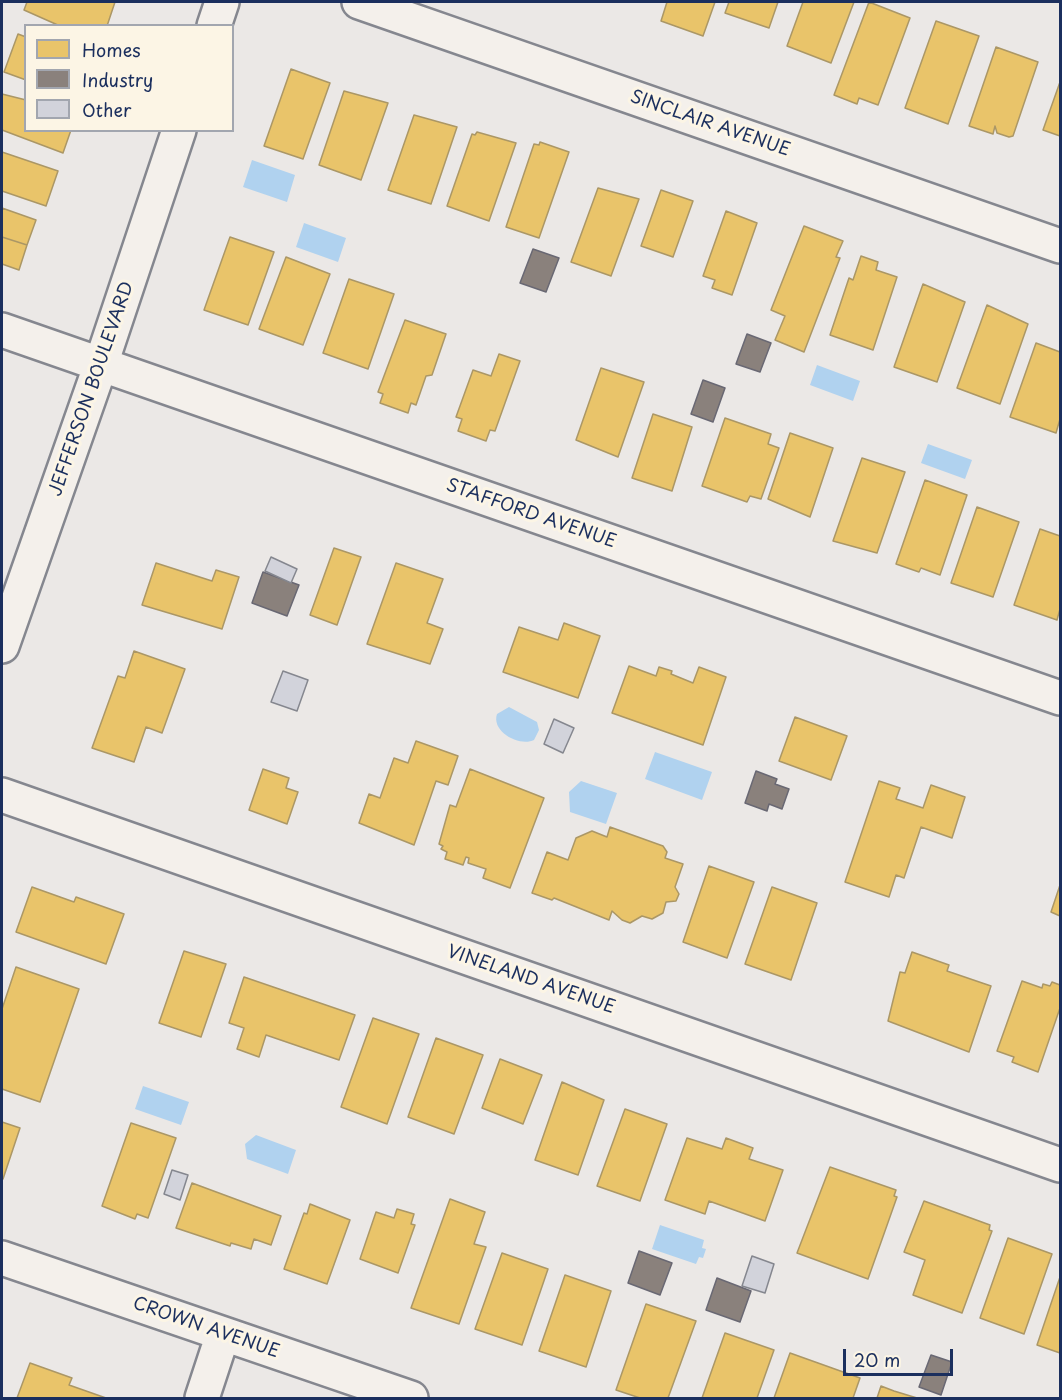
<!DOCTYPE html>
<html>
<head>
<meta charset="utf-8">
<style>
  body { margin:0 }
  #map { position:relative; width:1062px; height:1400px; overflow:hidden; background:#ebe8e6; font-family:"Playpen Sans",sans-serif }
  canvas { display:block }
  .frame { position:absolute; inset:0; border:3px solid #1b2f5e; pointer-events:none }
  .legend { position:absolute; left:24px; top:24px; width:210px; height:108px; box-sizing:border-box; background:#fcf5e5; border:2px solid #a2a6af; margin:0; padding:8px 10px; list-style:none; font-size:18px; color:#1b2f5e }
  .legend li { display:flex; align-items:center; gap:12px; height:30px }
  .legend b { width:30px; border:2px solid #a2a6af }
  .scale { position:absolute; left:843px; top:1349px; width:110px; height:27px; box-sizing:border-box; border:3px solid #1b2f5e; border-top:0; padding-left:8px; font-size:18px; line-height:21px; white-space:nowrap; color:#1b2f5e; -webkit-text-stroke:4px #fcf5e5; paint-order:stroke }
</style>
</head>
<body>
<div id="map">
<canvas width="1062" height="1400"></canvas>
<div class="frame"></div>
<ul class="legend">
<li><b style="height:16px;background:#e9c46a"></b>Homes</li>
<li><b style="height:16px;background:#8a817c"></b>Industry</li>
<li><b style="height:16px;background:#d2d3db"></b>Other</li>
</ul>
<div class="scale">20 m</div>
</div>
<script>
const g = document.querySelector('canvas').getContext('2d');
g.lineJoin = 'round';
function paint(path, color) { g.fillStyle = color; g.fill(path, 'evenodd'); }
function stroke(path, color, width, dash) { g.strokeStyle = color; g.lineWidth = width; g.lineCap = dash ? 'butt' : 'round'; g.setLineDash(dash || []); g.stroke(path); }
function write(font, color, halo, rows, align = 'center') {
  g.font = font + ' "Playpen Sans",sans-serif'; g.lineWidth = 6; g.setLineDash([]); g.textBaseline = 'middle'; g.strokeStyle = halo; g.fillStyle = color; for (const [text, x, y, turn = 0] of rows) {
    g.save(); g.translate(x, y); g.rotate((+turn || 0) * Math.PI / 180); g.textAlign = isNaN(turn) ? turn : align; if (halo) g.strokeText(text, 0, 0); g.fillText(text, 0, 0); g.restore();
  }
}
const water = new Path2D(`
  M252 160 295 175 287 202 243 187Z
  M304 223 346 238 338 262 296 247Z
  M817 365 860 381 853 401 810 385Z
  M928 444 972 460 965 479 921 463Z
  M509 707 537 722 539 730 534 740C520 747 491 732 497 714Z
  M655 752 712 772 702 800 645 779Z
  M581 781 617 793 606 824 570 812 569 792Z
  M143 1086 189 1102 181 1125 135 1109Z
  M256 1135 296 1150 288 1174 247 1159 245 1144Z
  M660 1225 704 1240 702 1248 706 1249 703 1258 699 1257 696 1264 652 1249Z`);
const homes = new Path2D(`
  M27 2H115L107 26H60L24 10Z
  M667 2H715L703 36 661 21Z
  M729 2H778L769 28 725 13Z
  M803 2H854L831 63 787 46Z
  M869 2 910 18 878 105 859 98 857 104 834 95Z
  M936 21 979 36 948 124 905 108Z
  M18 34 26 37V80L4 72Z
  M996 47 1038 62 1013 136 1009 137 997 133 995 126 993 134 969 126Z
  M291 69 330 83 303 159 264 146Z
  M1060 82V136L1043 130Z
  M344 91 388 103 361 180 319 165Z
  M2 94 26 100V130H71L63 153 2 130Z
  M414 115 457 127 431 204 388 190Z
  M477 132 516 143 489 221 447 206 472 134 475 135Z
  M540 142 569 152 539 238 506 227 534 144 539 145Z
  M2 152 58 171 46 206 2 191Z
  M598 188 639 199 611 276 571 262Z
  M661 190 693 201 673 257 641 246Z
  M2 208 36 220 27 245 2 237Z
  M726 211 757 223 732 295 712 288 715 280 703 276Z
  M804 226 843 241 836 257 840 258 804 352 775 340 785 316 771 310Z
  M2 237 27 245 19 270 2 264Z
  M230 237 274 252 248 325 204 310Z
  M861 256 878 262 876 270 897 277 873 350 830 335 849 278 853 280Z
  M286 257 330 274 303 345 259 329Z
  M349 279 394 294 368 369 323 353Z
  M923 284 965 302 937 382 894 367Z
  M987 305 1028 324 1000 404 957 388Z
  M405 320 446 334 432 375 426 376 416 405 411 403 408 413 380 403 383 394 378 392Z
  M1036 343 1060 352V419L1056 433 1010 417Z
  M499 354 520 361 495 431 490 430 486 441 458 431 462 419 456 417 473 370 491 376Z
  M601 368 644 382 618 457 576 440Z
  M653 414 692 427 672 491 632 478Z
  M725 418 771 434 768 444 779 448 761 499 750 496 747 502 702 486Z
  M790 433 833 448 810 517 768 499Z
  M862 458 905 472 877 553 833 541Z
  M925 480 967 495 940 575 921 568 919 572 896 564Z
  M977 507 1019 522 993 597 951 583Z
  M1040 529 1060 536V609L1057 620 1014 605Z
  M334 548 361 557 337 625 310 615Z
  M156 563 212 581 216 570 239 577 222 629 142 605Z
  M396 563 443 579 427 623 443 629 430 664 367 644Z
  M564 623 600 636 578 698 503 672 519 627 558 640Z
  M134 651 185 669 162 733 146 727 134 762 92 748 118 676 125 678Z
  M629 666 656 676 659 667 672 671 671 674 693 683 699 667 726 677 703 745 612 713Z
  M795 717 847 736 831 780 779 761Z
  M416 741 458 756 448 785 436 781 414 845 359 823 369 794 380 798 394 758 408 763Z
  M263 769 289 778 286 788 298 792 287 824 249 810Z
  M470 769 544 798 510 888 483 878 486 869 468 863 469 858 466 857 463 865 445 859 447 852 441 849 443 846 439 844 450 805 456 807Z
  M879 781 900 788 896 799 923 808 931 785 965 797 952 838 921 827 904 878 896 875 889 897 845 882Z
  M610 827 663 846 667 852 665 858 683 864 675 887 679 894 676 901 666 902 663 913 652 919 642 916 630 923 622 920 612 911 609 920 554 898 552 900 532 893 547 852 568 860 576 838 592 831 607 837Z
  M709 866 754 882 727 958 683 942Z
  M1060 885V916L1051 912Z
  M32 887 74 902 76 897 124 914 106 964 16 932Z
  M772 887 817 903 791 980 745 964Z
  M184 951 226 964 201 1037 159 1023Z
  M912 952 949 965 947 971 991 986 969 1052 888 1021 900 972 905 973Z
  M16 967 79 989 40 1102 2 1089V1009Z
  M244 977 355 1015 339 1060 266 1035 259 1057 237 1049 244 1028 229 1023Z
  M1022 981 1042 988 1043 984 1050 986 1052 982 1060 985V1008L1038 1072 1012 1062 1014 1057 997 1051Z
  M373 1018 419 1034 387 1124 341 1107Z
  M436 1038 483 1055 454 1134 408 1117Z
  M500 1059 542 1075 523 1124 482 1108Z
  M562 1082 604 1100 578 1175 535 1160Z
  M625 1109 667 1124 640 1201 597 1186Z
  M2 1122 20 1128 3 1179H2Z
  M131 1123 176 1138 148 1218 137 1214 135 1219 102 1206Z
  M687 1138 722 1149 726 1138 753 1148 749 1159 783 1170 765 1221 709 1201 705 1214 665 1200Z
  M830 1167 896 1190 894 1196 897 1197 868 1279 797 1253Z
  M192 1183 281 1216 271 1245 254 1239 251 1249 231 1243 230 1246 176 1228Z
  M450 1199 485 1212 474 1244 486 1247 459 1324 411 1308Z
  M924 1201 990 1225 989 1230 992 1231 962 1313 913 1295 925 1260 904 1252Z
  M310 1204 350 1220 327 1284 284 1269 304 1213 307 1214Z
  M397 1209 414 1214 411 1224 415 1225 398 1273 360 1259 376 1212 394 1218Z
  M1008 1238 1052 1254 1024 1334 980 1318Z
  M502 1253 548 1269 522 1345 475 1329Z
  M565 1275 611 1291 586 1367 539 1351Z
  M1060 1277V1353L1037 1345Z
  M646 1304 696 1321 668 1398H640L616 1390Z
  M725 1333 774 1350 757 1398H702Z
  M790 1353 860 1378 853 1398H774Z
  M30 1363 72 1378 69 1385 106 1398H17Z
  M881 1386 894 1391 917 1398H877Z`);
const industry = new Path2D(`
  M533 249 559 258 546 292 520 283Z
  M747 334 771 343 760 372 736 364Z
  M703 380 725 388 713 422 691 414Z
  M263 572 299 585 287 616 252 603Z
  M756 771 777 779 775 784 789 789 782 809 769 804 767 811 745 803Z
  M639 1251 672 1263 660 1295 628 1283Z
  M717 1278 751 1291 740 1322 706 1310Z
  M931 1355 952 1362 941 1395 919 1387Z`);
const building = new Path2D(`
  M271 557 297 569 291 583 265 571Z
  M283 671 308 680 297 711 271 702Z
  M554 719 574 728 563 753 544 744Z
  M172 1170 188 1175 180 1200 164 1194Z
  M752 1256 774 1264 765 1293 742 1286Z`);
const minor = new Path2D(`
  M359 2 1060 246
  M214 26 222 2
  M2 330 1060 698
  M2 646 101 364 179 130
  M2 795 1060 1165
  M2 1258 411 1398
  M202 1398 223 1334`);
const streetNames = [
  ["SINCLAIR AVENUE",710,124,19],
  ["JEFFERSON BOULEVARD",92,389,-71],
  ["STAFFORD AVENUE",531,514,19],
  ["VINELAND AVENUE",531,980,19],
  ["CROWN AVENUE",206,1328,19]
];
paint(water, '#b0d2ef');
paint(homes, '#e9c46a');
stroke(homes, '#ab9766', 1.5);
paint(industry, '#8a817c');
stroke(industry, '#696873', 1.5);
paint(building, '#d2d3db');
stroke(building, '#85878f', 1.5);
stroke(minor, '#85878f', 38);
stroke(minor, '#f4f0eb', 33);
write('18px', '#1b2f5e', '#fcf5e5', streetNames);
</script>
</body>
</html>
